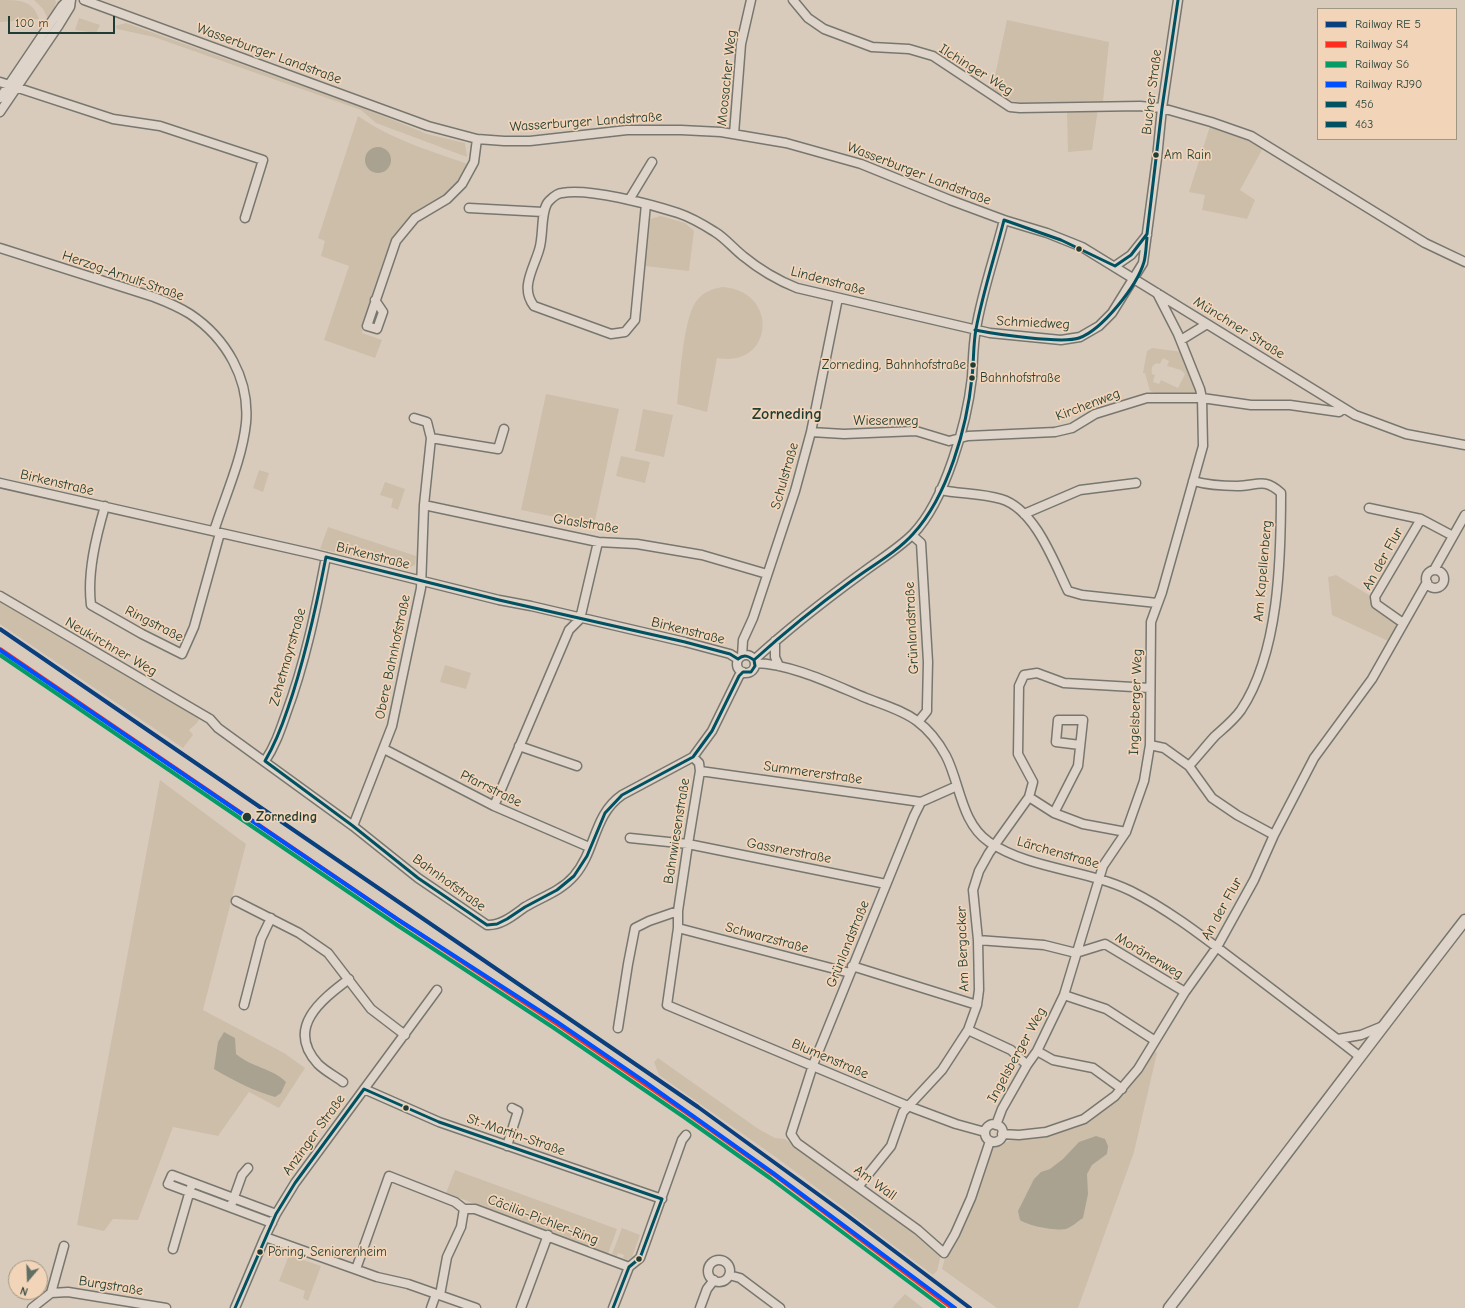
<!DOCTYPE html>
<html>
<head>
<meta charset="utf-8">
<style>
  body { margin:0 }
  #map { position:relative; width:1465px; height:1308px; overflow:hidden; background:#d9cbbc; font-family:"Comic Neue",sans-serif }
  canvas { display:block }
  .legend { position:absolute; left:1317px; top:8px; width:140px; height:132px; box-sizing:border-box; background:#f2d4b8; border:1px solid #9e9883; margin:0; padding:5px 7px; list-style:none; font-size:12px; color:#1f3d34 }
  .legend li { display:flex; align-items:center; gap:8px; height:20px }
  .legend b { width:20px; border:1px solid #9e9883 }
  .north { position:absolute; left:8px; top:1260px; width:40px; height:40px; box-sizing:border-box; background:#f2d4b8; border:1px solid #9e9883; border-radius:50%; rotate:199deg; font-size:11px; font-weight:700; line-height:16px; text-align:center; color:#1f3d34 }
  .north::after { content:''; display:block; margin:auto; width:14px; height:18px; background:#606f64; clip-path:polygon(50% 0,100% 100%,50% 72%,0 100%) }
  .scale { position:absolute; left:8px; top:16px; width:107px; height:18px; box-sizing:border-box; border:2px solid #1f3d34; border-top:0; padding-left:5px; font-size:12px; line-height:14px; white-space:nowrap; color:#1f3d34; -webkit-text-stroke:3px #f2d4b8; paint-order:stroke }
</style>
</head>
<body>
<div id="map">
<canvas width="1465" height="1308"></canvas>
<ul class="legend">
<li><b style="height:5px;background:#093f7f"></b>Railway RE 5</li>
<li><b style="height:5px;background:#ff2d1d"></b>Railway S4</li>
<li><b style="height:5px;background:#059b66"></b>Railway S6</li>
<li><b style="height:5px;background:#0050ff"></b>Railway RJ90</li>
<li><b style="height:5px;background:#005262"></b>456</li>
<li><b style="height:5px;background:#005262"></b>463</li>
</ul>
<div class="north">N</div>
<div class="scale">100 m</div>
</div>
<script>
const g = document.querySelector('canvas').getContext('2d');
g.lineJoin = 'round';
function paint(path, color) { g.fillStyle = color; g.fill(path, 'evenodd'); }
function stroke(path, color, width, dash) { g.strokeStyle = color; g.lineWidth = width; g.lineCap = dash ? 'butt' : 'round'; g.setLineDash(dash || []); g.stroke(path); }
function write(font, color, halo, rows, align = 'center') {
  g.font = font + ' "Comic Neue",sans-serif'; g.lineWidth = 3.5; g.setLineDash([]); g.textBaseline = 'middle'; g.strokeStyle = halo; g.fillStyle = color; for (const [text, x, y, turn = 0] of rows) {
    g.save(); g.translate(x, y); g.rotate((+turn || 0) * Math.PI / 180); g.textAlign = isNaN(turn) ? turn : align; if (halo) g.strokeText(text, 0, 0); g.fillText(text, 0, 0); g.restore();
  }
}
const green = new Path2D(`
  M0 0C20 0 33 0 39 19L0 22Z
  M34 0H55L56 2 54 11 48 19 43 9Z
  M79 18 100 25 96 33 75 30Z
  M1007 20 1109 42 1103 101 1021 103 1004 98 992 89Z
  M126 23 361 107 427 134 465 143 467 157 376 123 361 110 154 37 117 29 115 26Z
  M1098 109 1092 150 1068 152 1067 111Z
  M358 116C393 140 428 150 468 164 462 175 454 190 443 198 429 208 421 205 407 220 383 245 372 299 362 333L382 340 375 358 324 340 349 266 321 256 325 241 318 238Z
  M1210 126 1245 138 1263 148 1240 190 1255 200 1247 219 1202 210 1205 195 1189 192Z
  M661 216 685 223 694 231 689 271 645 266 650 219Z
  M722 287C780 290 774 369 717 358L707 412 677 404C680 380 683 315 698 299 705 291 713 289 722 287Z
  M1152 348 1183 352 1197 388 1195 396H1164L1150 391 1145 373H1143L1147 351ZM1163 358 1169 361 1167 366 1181 370 1185 374 1178 388 1161 380 1159 384 1153 382 1155 375 1152 374C1151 368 1152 365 1157 363L1160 364Z
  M546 394 619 409 594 525 521 510Z
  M643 409 673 415 664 457 635 451Z
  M621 456 650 462 645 483 616 476Z
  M259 470 269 473 263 492 253 488Z
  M385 482 405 489 398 510 391 507 393 499 380 495Z
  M328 527 416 556 415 565 408 568 320 549Z
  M1336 575 1369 595 1373 598 1371 602 1399 622 1388 641 1332 615 1328 577Z
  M0 601 200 718 196 724 189 730 193 735 183 748 0 624Z
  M445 665 471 673 466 689 440 682Z
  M160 780 246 844 203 1010 284 1053 305 1068 279 1108 249 1092 218 1136 173 1127 138 1220 113 1219 104 1231 77 1225Z
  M1152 1049 1157 1053 1134 1152 1078 1308H997L942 1269 946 1254 991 1148 1019 1137 1080 1124 1097 1115 1113 1102Z
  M658 1058 757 1128 775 1138 785 1139 916 1234 941 1255 937 1271 933 1275 777 1158 659 1075 654 1062Z
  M455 1170 617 1229 608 1254 446 1193Z
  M622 1228 640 1235 632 1257 627 1260 623 1258 624 1255 618 1253 617 1256 612 1254Z
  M289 1255 321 1266 308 1301 303 1298 305 1291 279 1281Z
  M905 1294 923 1308H892Z`);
const water = new Path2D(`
  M365 160a13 13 0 1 1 26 0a13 13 0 1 1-26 0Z
  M224 1032 235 1038 236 1054C251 1067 272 1068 286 1082L281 1093 275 1097C254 1091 234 1081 214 1069L218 1042Z
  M1096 1136 1105 1139 1108 1146 1107 1154 1092 1165 1087 1174 1088 1194 1083 1218C1078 1221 1072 1227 1066 1229 1056 1231 1028 1226 1020 1220L1018 1211 1034 1179 1041 1172 1050 1169 1063 1159 1079 1142Z`);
const minor = new Path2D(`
  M84 0 428 126 477 139 504 141H530L627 130H681L721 132 786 143 861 164 950 200 1004 220 1047 233 1082 247 1355 415 1406 434 1465 445
  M793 0 808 18 824 29 872 47 909 49 933 56 1010 107 1020 108 1140 106 1162 108 1211 122 1251 136 1425 243 1465 262
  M0 82 113 119 160 126 263 160 245 218
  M0 98 62 6 68 0
  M0 112 59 25 70 7 71 0
  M734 134 741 44 751 0
  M629 200 652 162
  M646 204 635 320 625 332 611 334 534 306C520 288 533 270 539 250 544 236 540 210 549 201 552 198 558 193 562 193 589 188 650 204 678 213 690 217 704 225 715 232 725 238 734 249 743 256 760 270 777 280 797 288L990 333 1061 340 1080 337 1099 326 1112 313 1143 263 1157 158 1162 108 1178 0
  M469 208 543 212
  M0 248 154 297C167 302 179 307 190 314 226 338 250 379 246 423 242 460 225 496 214 531
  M1115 266 1131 255 1147 235
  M375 300 383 312 377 329 367 326 396 241 415 218 447 199 462 184 474 162 477 139
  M1181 340 1207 324
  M811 432 844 434 916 431 949 441 968 436 1055 432 1072 428 1095 414 1147 398H1202L1251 405H1290L1339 412 1343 409
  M431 438 498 449 504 429
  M0 483 314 554 499 600 531 606 685 642 730 654 738 659
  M940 490C960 494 981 493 1001 499 1035 509 1054 562 1068 591L1082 595 1157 603
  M424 505 598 542 637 544 702 555 767 574
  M105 506C96 537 87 573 91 605L142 634 182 654 194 627 220 533
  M1369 508 1421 519 1453 536
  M1024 514 1080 490 1136 483
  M912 535 921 543 928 662 927 706V711L918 722
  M1426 579a9 9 0 1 1 18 0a9 9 0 1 1-18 0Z
  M1434 570 1465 515
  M0 596 210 719 218 728 353 826 418 878 487 925C501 926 514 915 525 907 542 897 561 891 574 876 596 851 593 815 622 795L693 757 712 731 739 676 743 672
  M1403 623 1376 604 1375 597 1421 519
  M775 641V657L779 666
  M737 664a9 9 0 1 1 18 0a9 9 0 1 1-18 0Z
  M742 656 743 640 753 618 795 491 811 432 838 298
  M754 660C788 629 825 600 862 573 879 560 898 549 913 534 945 501 967 423 972 377 973 361 973 345 976 329 982 292 995 256 1004 220
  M755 663C792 664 832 684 866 698 884 705 902 710 917 721 929 730 939 743 946 756 960 783 961 823 989 842 1031 870 1086 869 1131 891 1171 911 1207 940 1243 967 1282 997 1321 1026 1359 1056
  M1150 745 1164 748 1189 766 1212 798 1237 815 1274 835
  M519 746 577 766
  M384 749 494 806 589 847
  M693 757 699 763 700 771 688 844 678 911V928L667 1005 908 1106 956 1124 985 1132
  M265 761C275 746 280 731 286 714 305 663 316 610 326 557
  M1189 766C1198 756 1206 746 1215 736 1224 728 1234 720 1241 710 1279 653 1281 560 1281 493 1264 477 1257 486 1237 486 1222 486 1208 485 1193 481
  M700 771 921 802
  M957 786 921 802 914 816 813 1065 791 1134 797 1143 918 1230 944 1253 955 1234 971 1198 990 1141
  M1029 797 1054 813 1083 824 1126 832
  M494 806 569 630 580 619 598 542
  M1054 813 1078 766 1083 720H1058L1056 742 1080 745
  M353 826 392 726 421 588 424 505 431 438 427 422 414 418
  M630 838 688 844 886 884
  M236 901 299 933 328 953 371 1009 405 1035
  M678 928 850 973
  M978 940 1044 945 1076 953 1105 944 1185 992
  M852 966 977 1005
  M1064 995 1106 1009 1154 1040
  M244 1005 261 939 271 918
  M618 1028 628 964 635 928 649 921 678 911
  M968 1030 1011 1050 1027 1065
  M1338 1039 1361 1035 1383 1026
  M1037 1051 1053 1060 1093 1068 1122 1089
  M343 1082C335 1076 325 1071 318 1064 285 1028 321 1000 349 979
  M364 1089 439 1122 662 1199
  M985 1133a9 9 0 1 1 18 0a9 9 0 1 1-18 0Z
  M996 1125 1002 1109 1027 1065 1037 1051 1064 995 1103 866 1126 832 1144 781 1150 745 1151 622 1162 592 1203 446 1202 398 1200 389 1178 334 1157 293
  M1002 1134 1019 1135 1046 1132 1084 1119 1115 1096 1138 1069 1185 992 1217 947 1254 880 1274 835 1314 758 1372 679 1427 582
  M507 1146 518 1111 512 1108
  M858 1187 891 1146 903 1112 942 1070 968 1030 977 1005 979 990 978 940 973 890 979 871 989 853 1029 797 1033 782 1018 754 1019 686 1024 675 1037 673 1064 683 1150 688
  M232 1203 242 1175 248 1168
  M272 1223 168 1184 172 1175 276 1214
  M265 1237 377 1277 408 1284 476 1308
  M173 1249 191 1187
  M708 1271a11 11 0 1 1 22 0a11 11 0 1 1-22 0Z
  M629 1267 640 1258 682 1140 686 1135
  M356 1269 389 1176 455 1202 464 1209H475L629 1267
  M729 1275 740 1278 780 1308
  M51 1293 64 1246
  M440 1295 447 1257 461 1227 464 1209
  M32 1308 51 1293 68 1292 166 1308
  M235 1308 265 1237 276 1214 295 1183 437 990
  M431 1308 436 1294
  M521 1308 548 1235
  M613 1308 629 1267
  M700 1308 707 1289 714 1280`);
const major = new Path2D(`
  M1169 1308C1268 1179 1365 1049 1465 920`);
const bus1 = new Path2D(`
  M975 330C995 334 1062 344 1079 338 1102 330 1137 286 1144 262 1146 255 1146 246 1147 238
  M326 557 499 600 685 642 730 654 738 659C744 654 748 656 754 660L755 666 751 672H743L739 676 712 731 693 757 622 795 605 813 587 856 574 876 557 890 525 907 507 919 497 924 487 925 418 878 353 826 265 761C275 744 282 726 288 708 305 659 316 608 326 557Z
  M754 660C785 632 817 606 850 582 871 566 896 553 913 534 948 496 967 427 972 377 974 361 973 345 976 329 983 292 995 256 1004 220L1061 240 1115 266 1131 255 1147 234 1162 108 1178 0`);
const bus2 = new Path2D(`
  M235 1308 276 1214 295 1183 364 1089 439 1122 662 1199 640 1258 629 1267 613 1308`);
const rail1 = new Path2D(`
  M0 629 698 1107 848 1216 970 1308`);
const rail2 = new Path2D(`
  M0 649 400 921 557 1024 687 1113 773 1174 952 1308`);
const rail3 = new Path2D(`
  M0 655 397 925 554 1028 684 1117 770 1178 944 1308`);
const rail4 = new Path2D(`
  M0 650 397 919 557 1022 645 1082 773 1173 955 1308`);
const markers = [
  [1156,155,3.5,"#1f3d34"],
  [1079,249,3.5,"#1f3d34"],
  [973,365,3.5,"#1f3d34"],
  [972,378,3.5,"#1f3d34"],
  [247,817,5,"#1f3d34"],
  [406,1108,3.5,"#1f3d34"],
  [260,1252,3.5,"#1f3d34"],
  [639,1259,3.5,"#1f3d34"]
];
const busNames = [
  ["Am Rain",1164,155],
  ["Zorneding, Bahnhofstraße",966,365,"right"],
  ["Bahnhofstraße",980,378],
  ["Pöring, Seniorenheim",268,1252]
];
const streetNames = [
  ["Wasserburger Landstraße",269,54,20],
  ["Ilchinger Weg",976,70,32],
  ["Moosacher Weg",727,78,-84],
  ["Bucher Straße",1152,92,-83],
  ["Wasserburger Landstraße",586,122,-4],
  ["Wasserburger Landstraße",919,174,21],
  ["Herzog-Arnulf-Straße",123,276,19],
  ["Lindenstraße",828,281,15],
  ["Schmiedweg",1033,323,3],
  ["Münchner Straße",1239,328,32],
  ["Kirchenweg",1088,405,-21],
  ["Wiesenweg",886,421],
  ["Schulstraße",785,476,-74],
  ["Birkenstraße",57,483,13],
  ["Glaslstraße",586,524,9],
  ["Birkenstraße",373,556,14],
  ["An der Flur",1383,559,-61],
  ["Am Kapellenberg",1263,571,-85],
  ["Ringstraße",154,624,27],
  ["Grünlandstraße",912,628,-93],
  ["Birkenstraße",688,631,14],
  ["Neukirchner Weg",111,647,30],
  ["Zehetmayrstraße",288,657,-74],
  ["Obere Bahnhofstraße",393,657,-78],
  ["Ingelsberger Weg",1136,702,-88],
  ["Summererstraße",813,773,8],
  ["Pfarrstraße",491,789,26],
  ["Bahnwiesenstraße",677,831,-81],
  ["Gassnerstraße",789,851,11],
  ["Lärchenstraße",1058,853,16],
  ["Bahnhofstraße",449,883,36],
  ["An der Flur",1222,909,-61],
  ["Schwarzstraße",767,938,15],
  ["Grünlandstraße",848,944,-68],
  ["Am Bergacker",963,949,-92],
  ["Moränenweg",1149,956,31],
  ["Ingelsberger Weg",1017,1055,-61],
  ["Blumenstraße",830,1059,23],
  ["Anzinger Straße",314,1135,-54],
  ["St.-Martin-Straße",516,1135,19],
  ["Am Wall",875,1183,36],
  ["Cäcilia-Pichler-Ring",543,1220,21],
  ["Burgstraße",111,1286,9]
];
const stopNames = [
  ["Zorneding",256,817]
];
const quarterNames = [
  ["Zorneding",787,414]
];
paint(green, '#cdbeaa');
paint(water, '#a9a290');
stroke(minor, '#78776f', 11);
stroke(major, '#78776f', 13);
stroke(minor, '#ded4c9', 8);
stroke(major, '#ded4c9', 10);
stroke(bus1, '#005262', 3);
stroke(bus2, '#005262', 3);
stroke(rail1, '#093f7f', 4);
stroke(rail2, '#ff2d1d', 4);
stroke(rail3, '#059b66', 4);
stroke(rail4, '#0050ff', 4);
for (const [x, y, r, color] of markers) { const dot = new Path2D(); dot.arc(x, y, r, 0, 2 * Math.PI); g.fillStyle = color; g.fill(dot); stroke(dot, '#f2d4b8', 1.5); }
write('13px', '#1f3d34', '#f2d4b8', busNames, 'left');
write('14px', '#1f3d34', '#f2d4b8', streetNames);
write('bold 14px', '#1f3d34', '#f2d4b8', stopNames, 'left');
write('bold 16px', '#1f3d34', '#f2d4b8', quarterNames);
</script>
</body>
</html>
